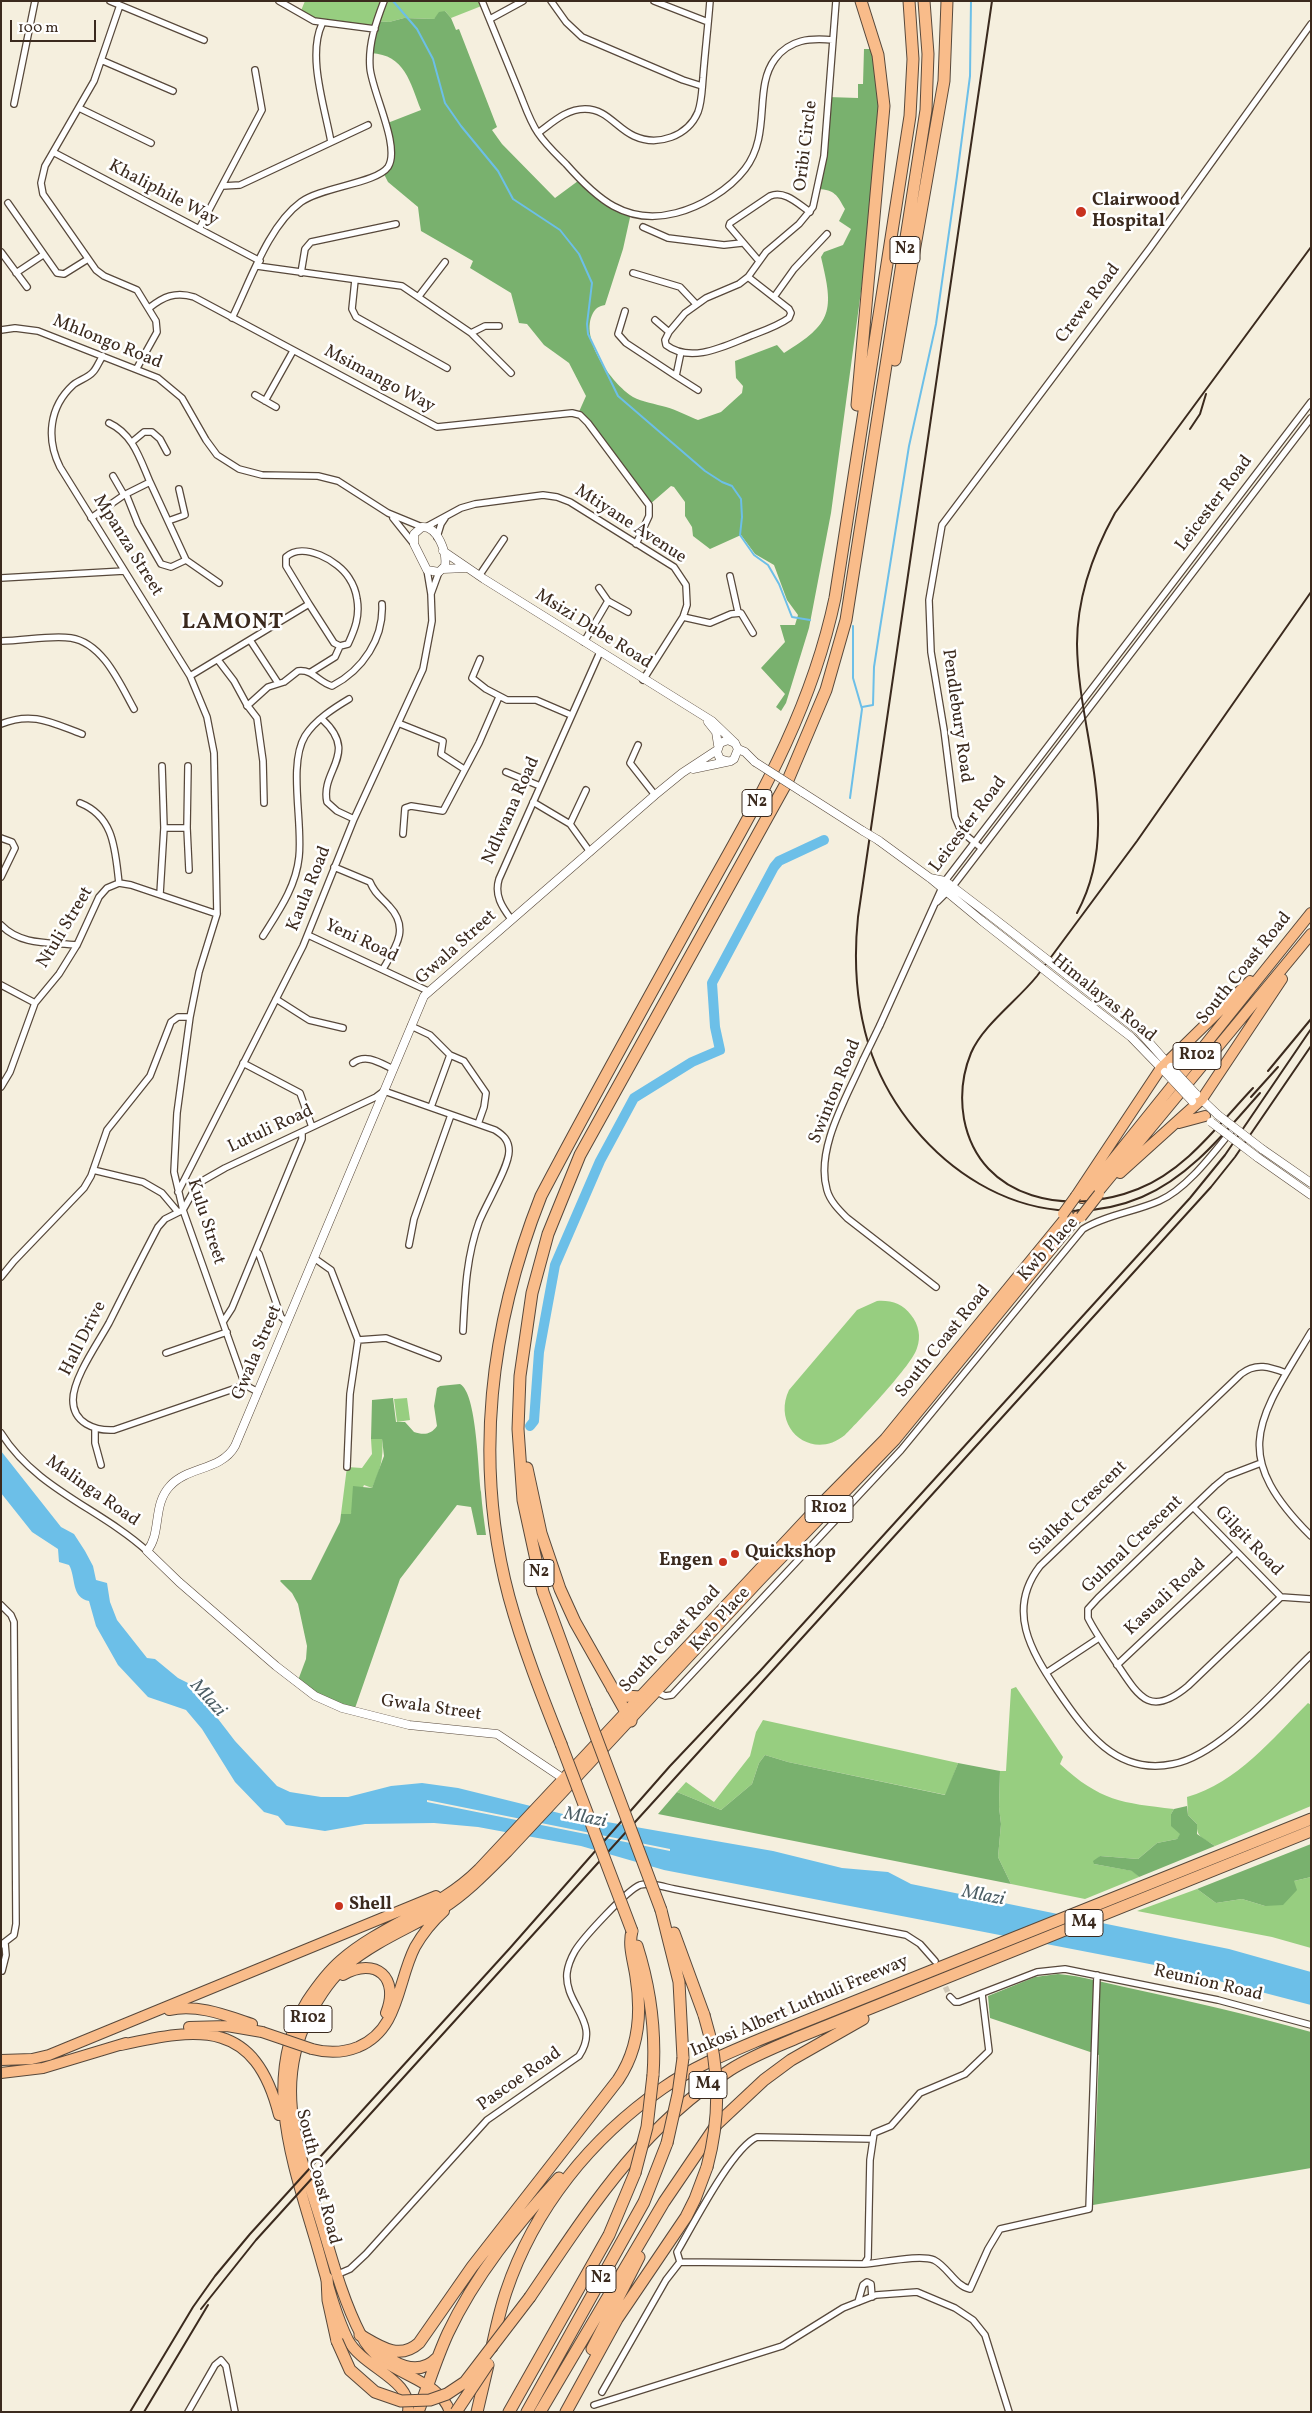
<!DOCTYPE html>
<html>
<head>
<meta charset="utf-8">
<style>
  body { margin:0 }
  #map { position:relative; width:1312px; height:2413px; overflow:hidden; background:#f5efde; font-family:Vollkorn,serif }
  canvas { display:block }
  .frame { position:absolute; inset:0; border:2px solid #3b2a1e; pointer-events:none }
  .scale { position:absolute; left:10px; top:20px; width:86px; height:22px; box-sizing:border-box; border:2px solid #3b2a1e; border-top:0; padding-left:6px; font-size:15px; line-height:18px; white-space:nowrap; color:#3b2a1e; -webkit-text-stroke:4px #fff; paint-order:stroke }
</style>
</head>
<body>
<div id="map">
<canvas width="1312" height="2413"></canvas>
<div class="frame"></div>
<div class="scale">100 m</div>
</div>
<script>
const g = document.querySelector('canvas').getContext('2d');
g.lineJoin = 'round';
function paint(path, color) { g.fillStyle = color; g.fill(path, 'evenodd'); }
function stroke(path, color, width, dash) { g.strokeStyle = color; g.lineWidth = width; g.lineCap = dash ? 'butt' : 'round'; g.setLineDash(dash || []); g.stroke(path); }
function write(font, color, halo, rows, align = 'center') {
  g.font = font + ' Vollkorn,serif'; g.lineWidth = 5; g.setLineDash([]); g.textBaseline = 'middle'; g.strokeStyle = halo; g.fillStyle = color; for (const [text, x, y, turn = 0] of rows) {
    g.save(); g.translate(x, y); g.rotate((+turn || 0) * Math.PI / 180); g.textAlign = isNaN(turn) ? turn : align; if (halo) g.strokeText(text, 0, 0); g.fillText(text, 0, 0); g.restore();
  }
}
const green = new Path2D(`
  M305 1H482L484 5 451 18 445 11 434 19 404 18 389 22 377 21 375 29 322 23 300 13Z
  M877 1301C891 1300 903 1304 911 1315 919 1325 921 1337 917 1348 913 1364 859 1421 845 1435 812 1462 771 1428 789 1390L857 1310Z
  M407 1398 410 1420 397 1422 394 1399Z
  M371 1439H382C384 1458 380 1471 372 1488L364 1485 351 1514H341L347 1467 362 1468 372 1454Z
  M1016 1687 1063 1757 1060 1764C1100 1801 1122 1803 1174 1809L1171 1814 1173 1820 1171 1824 1181 1834 1177 1839 1157 1843 1138 1859 1100 1856 1094 1864 1133 1871 1139 1877 1085 1899 1011 1884 998 1857 1001 1824 999 1807 1000 1771H1006L1011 1689Z
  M1308 1703 1311 1705V1806L1215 1846C1204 1838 1196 1838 1197 1824L1188 1815 1187 1797C1238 1782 1271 1740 1308 1703Z
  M763 1720 958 1763 946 1795 788 1762 765 1755 759 1763 752 1784 721 1810 677 1792 686 1782 714 1802 750 1756 756 1732Z
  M1311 1877V1948L1272 1937 1137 1911 1197 1889 1216 1903 1242 1899 1265 1906 1294 1881Z`);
const forest = new Path2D(`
  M445 11 451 18 456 30 459 29 497 127 492 130 502 144 555 198 578 181 590 192 631 213 623 249 605 305C599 306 596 308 593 313 579 338 611 383 633 397 642 402 656 404 666 407 677 410 688 416 698 420L721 412 742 393 743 386 736 378 735 361 777 345 784 353C833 323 834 311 821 257L824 252 843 245 851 229 839 221 845 209C837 195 835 190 818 189L828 97 858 98V84H863L864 49H872L879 92 878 117 864 269 831 513 809 628 786 703 781 711 776 707 785 694 761 668 785 642 780 625H795L798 615 787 600 774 565 755 554 741 535 710 549 693 536 692 527 685 516V502L674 487 671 486 649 505 578 414 586 396 569 363 544 345 527 324 519 323 511 293 470 268 473 261 421 231 418 207 388 182 383 172 391 161 385 124 421 110C410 82 405 55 371 53L377 21 389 22 404 18 434 19 439 12Z
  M460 1384C477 1393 478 1472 481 1492 482 1506 484 1520 486 1535H477L471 1507 457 1505 400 1579 354 1711 297 1683 306 1659 307 1646 298 1604 292 1593 280 1581 281 1580H311L340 1522 341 1514H351L353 1486 372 1488 384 1456 382 1439H371L372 1400 393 1398 396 1422H405L414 1432C423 1435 431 1435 437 1426L434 1406 437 1388 440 1386Z
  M765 1755 788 1762 945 1795 958 1763 1000 1771 999 1807 1001 1824 998 1857 1011 1884 658 1814 677 1792 721 1810 752 1784 759 1763Z
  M1187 1806 1188 1815 1197 1824V1834L1215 1846 1139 1877 1132 1871 1094 1864 1093 1861 1100 1856 1138 1859 1157 1843 1177 1839 1180 1834 1171 1826V1814L1174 1809Z
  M1311 1844V1877L1294 1881 1297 1890 1283 1905 1265 1906 1242 1899 1216 1903 1197 1889Z
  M1058 1974C1082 1976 1105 1983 1129 1988 1190 2001 1250 2015 1311 2032V2168L1093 2205 1099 2055 990 2018 988 1996 1035 1977Z`);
const water = new Path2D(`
  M1 1451 61 1527 74 1534 85 1551 93 1566 96 1580 107 1583 110 1602 117 1620 147 1658 155 1659 178 1678 192 1685 235 1741 277 1786 290 1792 321 1797H348L391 1786 422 1783 458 1788 567 1815 773 1851 842 1868 888 1872 911 1884 1229 1949 1311 1972V2005L1165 1967 664 1870 581 1846 478 1827 434 1823 365 1824 325 1831 286 1825 278 1816 264 1812 235 1782 202 1729 186 1710 148 1697 118 1665 96 1626 89 1601C71 1598 76 1577 69 1565L59 1562 58 1549 32 1532 1 1493ZM427 1800 670 1849V1851L427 1802Z`);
const stream = new Path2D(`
  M393 1 417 29 433 59 445 103 461 126 498 171 513 199 560 230 579 254 592 283 587 324 588 334 618 396 705 471 722 482 732 486 741 499 742 517 740 535 754 555 768 565 779 584 792 617 810 620
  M862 707 873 705 874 667 880 628 909 446 936 324 957 176 970 76 971 1
  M850 798 862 709 853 678V626`);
const river = new Path2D(`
  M530 1426 534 1421 539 1352 555 1265 600 1161 634 1098 692 1062 720 1050 715 1027 712 983 774 867 779 861 824 840`);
const minorTunnel = new Path2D(`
  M942 1979 950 1997`);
const minor = new Path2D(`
  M110 1 204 40
  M279 1 314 21 375 29
  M482 1C494 30 506 60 518 89 524 103 529 120 538 133 546 145 556 154 566 164 596 198 626 226 676 213 700 207 729 190 745 169 772 134 753 88 775 59 790 39 810 38 833 40
  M551 1 566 22 582 37 683 80 702 86
  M654 1 708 22
  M120 5 94 81 45 166 41 183 43 194 96 270 104 276 137 290 156 321 157 332 137 368
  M490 19 523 1
  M322 24C307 56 325 108 331 142
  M101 60 173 91
  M14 104 35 1
  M79 108 151 143
  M538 133C552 123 566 109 585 109 607 109 616 128 634 136 658 147 688 136 698 112 702 101 702 88 703 78 705 52 708 27 710 1
  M53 152 260 261
  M223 186 240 185 368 125
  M8 203 57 273 64 274 88 259
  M643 227 668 238 724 245 742 243
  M199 229 262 110 255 70
  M1 252 27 287
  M759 261 729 226 730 223 770 196C785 190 798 204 810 212
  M257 266 402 286 471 333 511 373
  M16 273 43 255
  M301 273 305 249 311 242 396 224
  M633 273 680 287 696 304
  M748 277 789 309 791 313 789 318C778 326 763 331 750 336 725 346 691 364 666 345L665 340 669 332 685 313 706 298 739 284 748 277 766 252 799 224 813 207 824 156 836 1
  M355 280 352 309 356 317 447 368
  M419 296 445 262
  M774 297 794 269 827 234
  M149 308C163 297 175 291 194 297L437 427 572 413 580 415 588 423 649 505V516L636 544
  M625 311 618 334 626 343 676 376 681 352
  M232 318C250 282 268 226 301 202 322 187 377 183 388 167 401 147 372 92 370 68 368 44 376 22 384 1
  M655 320 669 332
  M1 330 15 328 38 331 158 378 182 398 206 440 217 455 239 469 262 475 318 476 338 481 388 513 422 527
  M471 333 485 326H499
  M103 356C99 361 97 368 93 372 88 378 79 380 73 385 49 407 46 439 60 467L190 676 207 717 214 753 217 914 199 972 190 1017 177 1113 174 1172 183 1210 245 1385 258 1392
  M676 376 698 390
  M255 395 276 407
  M265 401 293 351
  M132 442 144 432H152L160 439 167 452
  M113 476 124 495
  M150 482 186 560 219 583
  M126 494 138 524 161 564 171 567 186 560
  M91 518 124 495 150 482C140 459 133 434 109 423
  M393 518 413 543
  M168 521 185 515 179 489
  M426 527 461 508 475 504 543 495 557 497 570 502 674 567 686 585 687 605 683 617 643 680
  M437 537 441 524 445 518
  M479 576 504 539
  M730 576 738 612
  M1 578 124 571
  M599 588 608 601 628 612
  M431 594 439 572
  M683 617 710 623 731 614 741 613 753 633
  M250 640 278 683
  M1 641C24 641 49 635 71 638 103 643 120 684 134 709
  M584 642 608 601
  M480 659 472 678 486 689 507 700H536L571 715
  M218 660 234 681 247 705 257 718 263 761 264 803
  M311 672 335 657 340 646
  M190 676 309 604 334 643 340 646 348 644C355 629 360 616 357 599 356 592 353 584 349 578 339 561 303 541 286 557V566L309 604
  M247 706 268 687 284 682 298 671C313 669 318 682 332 686 363 670 384 638 382 604
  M322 719C360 754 320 770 327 802L337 811 354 819
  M398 723 443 741 441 754 464 769
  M1 724C33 711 52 723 82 734
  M638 745 630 763 655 795
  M506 772 540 786
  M533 802 570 824 590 852
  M80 803C115 817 115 851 119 883
  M570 824 586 790
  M164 828H187L188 766
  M187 828 189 870
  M403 834 405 808 411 806 443 811 479 743 499 697
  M1 838 12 842 15 848 1 877
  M981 848 961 831 955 817 944 730 931 652 929 600 942 525 1150 248 1311 24
  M334 867 370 882C375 894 380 896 389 906 410 928 396 947 383 969
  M160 894 164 828 162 766
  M937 902 953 886 1311 418
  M511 919C502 907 494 895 499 879L600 652
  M1 925C21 946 51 942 77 945
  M308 935 428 991
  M263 936C278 912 296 887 299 857 303 823 288 764 305 736 315 720 334 708 349 699
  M1 985 35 1003
  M276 999 309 1020 343 1028
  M880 1025 945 881 1311 402
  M411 1026 430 1035 450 1055 431 1107
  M450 1055 464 1061 486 1093 484 1107 478 1124
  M863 1060C847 1097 815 1149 827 1190 830 1201 839 1210 847 1218L936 1287
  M243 1063 300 1093 312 1127
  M353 1063C366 1053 380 1063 393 1069
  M1 1087 10 1072 35 1003 59 974 77 945 99 897 107 888 119 883 131 885 217 914
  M93 1170 143 1182 162 1193 178 1212
  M178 1192 303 946 354 819 423 669 432 621 431 594 427 570
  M409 1245 414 1219 451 1115
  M256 1251 259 1254 281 1317 287 1322
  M314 1258 331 1270 358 1340
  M1 1277 14 1261 84 1188 91 1176 107 1130 150 1076 171 1022 178 1017H190
  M223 1322 232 1308 294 1158 302 1139V1132
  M1311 1332C1258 1420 1228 1453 1311 1536
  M166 1353 227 1332
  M1286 1373C1270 1367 1256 1362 1241 1374L1040 1566C1006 1610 1031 1651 1057 1690 1085 1731 1116 1776 1173 1764 1221 1755 1276 1688 1311 1655
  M245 1385 114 1430C95 1431 73 1423 73 1400 73 1378 98 1343 109 1323 125 1291 141 1259 158 1227L165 1219 183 1210 197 1185 204 1180 225 1168 376 1097 384 1091 495 1130C503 1135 509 1140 509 1151 509 1167 486 1204 479 1222 466 1258 465 1293 463 1331
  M95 1429V1443L101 1465
  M1 1433C36 1489 101 1509 147 1551
  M1261 1463 1227 1476 1215 1486 1098 1598 1088 1609V1618C1096 1634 1107 1649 1117 1664 1139 1697 1150 1718 1188 1686L1281 1597 1310 1599
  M347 1467 350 1394 358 1340 386 1338 438 1358
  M1193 1507 1281 1597
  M1 1605 11 1615 14 1622 16 1924 14 1935 1 1945
  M1117 1665 1236 1553
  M1046 1673 1099 1638
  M657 1692 665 1696 672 1695 901 1450 1083 1229C1106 1215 1134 1212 1159 1201 1187 1189 1214 1152 1233 1129
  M2 1971 6 1955 5 1943
  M950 1997 955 2002H959L1037 1972 1065 1969 1218 2000 1311 2025
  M680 2262 677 2252C693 2225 732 2148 757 2137L873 2139
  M864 2264C881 2263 920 2254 934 2260 948 2267 955 2286 970 2289L988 2249 1000 2229 1089 2209 1097 1975
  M336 2275 350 2269 366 2254 487 2120 579 2056C602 2022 564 2005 567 1973 568 1965 571 1958 575 1951 583 1938 627 1890 640 1885 651 1882 664 1887 674 1889L906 1935 920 1944 935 1961
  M858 2302 863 2285 867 2282 871 2284 872 2297
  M602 2392 666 2280 680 2262 864 2264 868 2258 870 2160 874 2133 891 2126 920 2093 965 2074 989 2051 982 1994
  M594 2405 782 2346 843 2308 876 2295 917 2292 955 2308 973 2320 985 2335 1009 2412
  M188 2412 215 2365 221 2360 226 2366 235 2412`);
const tertiary = new Path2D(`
  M422 527C438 526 447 553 445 566L439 572 427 570 414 544V534Z
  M443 551 484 579 712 721 735 743
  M443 569 466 568
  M708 722 716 732 718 745
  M738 749 745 752 755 762
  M693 769 731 761 734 759 738 749 735 743 728 740 720 743 717 752 720 759 727 761
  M802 792 863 831
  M878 840 930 878 982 921
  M930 878 945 881 987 913
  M1067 975 1139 1031 1170 1066
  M1061 983 1131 1037 1164 1071
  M1198 1096 1218 1115
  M1262 1149 1311 1183
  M1257 1157 1311 1195
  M564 1779 497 1734 409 1725 342 1708 315 1696 276 1666 179 1582 147 1551C162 1533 152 1505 170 1486 188 1466 221 1471 235 1446L424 996 655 795 682 773 717 750`);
const primary = new Path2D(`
  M1179 1123 1205 1116
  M1120 1173 1202 1099 1282 979
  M1097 1193 1311 934
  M1076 1196 1161 1068 1250 981
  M1082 1198 1311 913
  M343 1975C376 1956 400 1978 386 2013
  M169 2010C198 2004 225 2015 252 2024
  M189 2027 227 2026 262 2032
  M121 2045C201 2027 255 2020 279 2115
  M312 2049C327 2053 343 2053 358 2047 400 2029 397 1982 415 1947 423 1933 433 1921 444 1911
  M1 2060 32 2059 49 2055 436 1896
  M1 2073 43 2068 126 2043
  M408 2412C413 2379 364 2369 348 2340 333 2309 325 2272 315 2239 292 2161 261 2077 307 2001 317 1986 327 1972 341 1960 384 1923 438 1910 479 1869L812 1513 885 1439 1068 1215
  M450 2412C437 2374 381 2377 361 2335 343 2300 333 2262 322 2225 300 2153 272 2089 309 2016 319 1997 331 1978 347 1965 376 1941 410 1928 442 1909 467 1893 486 1873 507 1852L760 1580 895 1440 1079 1215`);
const motorway = new Path2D(`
  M895 360 944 81 947 1
  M857 405 884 106 878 55 861 1
  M527 1468 541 1533 560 1589 575 1622 631 1721
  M612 1688 625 1696 641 1697
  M586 1710 543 1592 523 1500 518 1429 520 1376 532 1293 548 1234 580 1155 788 780 826 690 846 620 926 110 928 54 924 1
  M561 1744C542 1696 523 1648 509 1597 473 1462 490 1325 541 1196 593 1097 648 999 702 901 758 801 811 712 835 598L910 116 913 59 909 1
  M661 1910 679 1982 683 2058
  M674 1933 704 2015
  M637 1946C650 1987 656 2032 653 2075
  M327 2278 328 2300 337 2341
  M530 2297C589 2210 640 2128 730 2070 752 2056 776 2047 799 2037L1311 1831
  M360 2335C379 2346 399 2361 419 2343L472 2267 618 2080C639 2049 642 2014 636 1977 634 1962 628 1946 632 1931
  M492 2347C496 2328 500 2310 506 2292 534 2208 591 2138 663 2088 693 2067 728 2053 761 2039L1311 1819
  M374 2349C392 2362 417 2379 437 2358
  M592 2349 639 2257
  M418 2412C428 2386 436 2359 448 2333 475 2276 516 2225 559 2178
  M477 2412 488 2365
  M509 2412 609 2235 635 2173
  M527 2412 644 2202 667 2143
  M540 2412 664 2202 717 2124 764 2080 791 2060 863 2019
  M566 2412 617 2319 686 2217 695 2199 707 2167`);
const rail = new Path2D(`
  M992 1 858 917C853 965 856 1009 872 1055 911 1161 1029 1245 1142 1197 1191 1176 1225 1132 1260 1093
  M1190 429 1200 414 1206 394
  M1077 913C1124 827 1078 734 1077 644 1077 597 1093 553 1115 513L1311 247
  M1268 1071 1311 1019
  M1253 1088C1218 1125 1186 1170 1138 1189 1071 1216 980 1202 964 1119 960 1096 962 1075 971 1053 983 1025 1017 1001 1037 976L1137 841 1311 592
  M1251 1097 1278 1067
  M201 2309 256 2240 1211 1187 1235 1157 1311 1046
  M130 2412 193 2307 215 2276 250 2234 510 1948 670 1766 760 1671 1190 1198 1225 1155 1311 1029
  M144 2412 208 2305`);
const minorBridge = new Path2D(`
  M863 1060 880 1025`);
const tertiaryBridge = new Path2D(`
  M755 762 802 792
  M863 831 878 840
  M987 913 1067 975
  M982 921 1061 983
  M1171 1067 1196 1094
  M1165 1072 1192 1101
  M1218 1115 1262 1149
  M1211 1122 1257 1157`);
const primaryBridge = new Path2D(`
  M1063 1214 1076 1196
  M1081 1217 1099 1194
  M262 2032 312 2049`);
const motorwayBridge = new Path2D(`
  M586 1710 661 1910
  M561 1744 632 1931
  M704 2015C720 2066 721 2116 707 2167
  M667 2143 678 2094 683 2058
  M635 2173 647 2127 653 2075
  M337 2341 350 2370 375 2392 401 2401 430 2400 447 2394 465 2382 530 2297
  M456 2412 488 2364`);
const markers = [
  [1081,212,6,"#c8321e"],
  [735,1554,5,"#c8321e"],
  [723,1562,5,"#c8321e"],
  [339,1906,5,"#c8321e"]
];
const shields = [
  [905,250,30],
  [757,803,30],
  [1197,1056,48],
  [829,1509,48],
  [539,1573,30],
  [1084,1923,38],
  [308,2019,48],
  [708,2085,38],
  [601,2279,30]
];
const shieldNames = [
  ["N2",905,250],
  ["N2",757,803],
  ["R102",1197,1056],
  ["R102",829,1509],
  ["N2",539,1573],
  ["M4",1084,1923],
  ["R102",308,2019],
  ["M4",708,2085],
  ["N2",601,2279]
];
const streetNames = [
  ["Oribi Circle",807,146,-83],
  ["Khaliphile Way",163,194,28],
  ["Crewe Road",1089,304,-53],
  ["Mhlongo Road",107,343,22],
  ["Msimango Way",379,380,28],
  ["Leicester Road",1215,504,-53],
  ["Mtiyane Avenue",630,525,33],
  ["Mpanza Street",127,546,58],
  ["Msizi Dube Road",593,630,32],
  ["Pendlebury Road",956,716,82],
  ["Ndlwana Road",512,811,-66],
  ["Leicester Road",969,825,-53],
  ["Kaula Road",310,889,-68],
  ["Ntuli Street",66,928,-59],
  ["Yeni Road",361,942,25],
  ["Gwala Street",457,948,-42],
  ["South Coast Road",1245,969,-51],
  ["Himalayas Road",1103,999,39],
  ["Swinton Road",836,1092,-68],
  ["Lutuli Road",271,1130,-25],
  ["Kulu Street",205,1222,72],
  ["Kwb Place",1049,1250,-48],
  ["Hall Drive",84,1339,-63],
  ["South Coast Road",944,1342,-51],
  ["Gwala Street",258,1353,-67],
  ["Malinga Road",92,1492,35],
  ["Sialkot Crescent",1079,1509,-44],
  ["Gilgit Road",1248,1542,46],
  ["Gulmal Crescent",1133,1545,-44],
  ["Kasuali Road",1166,1598,-43],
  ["Kwb Place",721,1620,-48],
  ["South Coast Road",671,1640,-47],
  ["Gwala Street",431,1709,8],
  ["Reunion Road",1208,1984,13],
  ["Inkosi Albert Luthuli Freeway",800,2007,-23],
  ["Pascoe Road",520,2080,-35],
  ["South Coast Road",317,2177,76]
];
const poiNames = [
  ["Clairwood",1092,202],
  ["Hospital",1092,223],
  ["Quickshop",745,1554],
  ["Engen",713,1562,"right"],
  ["Shell",349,1906]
];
const waterNames = [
  ["Mlazi",207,1699,48],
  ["Mlazi",585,1819,11],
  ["Mlazi",983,1897,11]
];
const districtNames = [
  ["LAMONT",233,624]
];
paint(green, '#97ce80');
paint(forest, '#79b16e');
paint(water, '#6cbfe8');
stroke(stream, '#6cbfe8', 2);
stroke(river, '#6cbfe8', 10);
stroke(minorTunnel, '#d0c8b8', 5.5, [5.5, 3]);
stroke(minor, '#57483b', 8);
stroke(tertiary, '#57483b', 9);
stroke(primary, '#57483b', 12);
stroke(motorway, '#57483b', 13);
stroke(minor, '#fff', 5.5);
stroke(tertiary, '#fff', 8);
stroke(primary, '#f9bc8a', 10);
stroke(motorway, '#f9bc8a', 11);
stroke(rail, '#3b2a1e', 2);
stroke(minorBridge, '#57483b', 8, []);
stroke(tertiaryBridge, '#57483b', 9, []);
stroke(primaryBridge, '#57483b', 12, []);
stroke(motorwayBridge, '#57483b', 13, []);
stroke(minorBridge, '#fff', 5.5);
stroke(tertiaryBridge, '#fff', 8);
stroke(primaryBridge, '#f9bc8a', 10);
stroke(motorwayBridge, '#f9bc8a', 11);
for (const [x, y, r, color] of markers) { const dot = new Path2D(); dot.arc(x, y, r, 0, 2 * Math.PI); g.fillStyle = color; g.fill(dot); stroke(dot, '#fff', 2); }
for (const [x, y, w] of shields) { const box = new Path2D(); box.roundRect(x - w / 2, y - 13.5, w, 27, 4); g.fillStyle = '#fff'; g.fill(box); stroke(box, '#3b2a1e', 1); }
write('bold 16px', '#3b2a1e', null, shieldNames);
write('18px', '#3b2a1e', '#fff', streetNames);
write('bold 18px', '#3b2a1e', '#fff', poiNames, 'left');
write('italic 19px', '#4c5e65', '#fff', waterNames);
g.letterSpacing = '1px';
write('bold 22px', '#3b2a1e', '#fff', districtNames);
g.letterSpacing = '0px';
</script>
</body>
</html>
